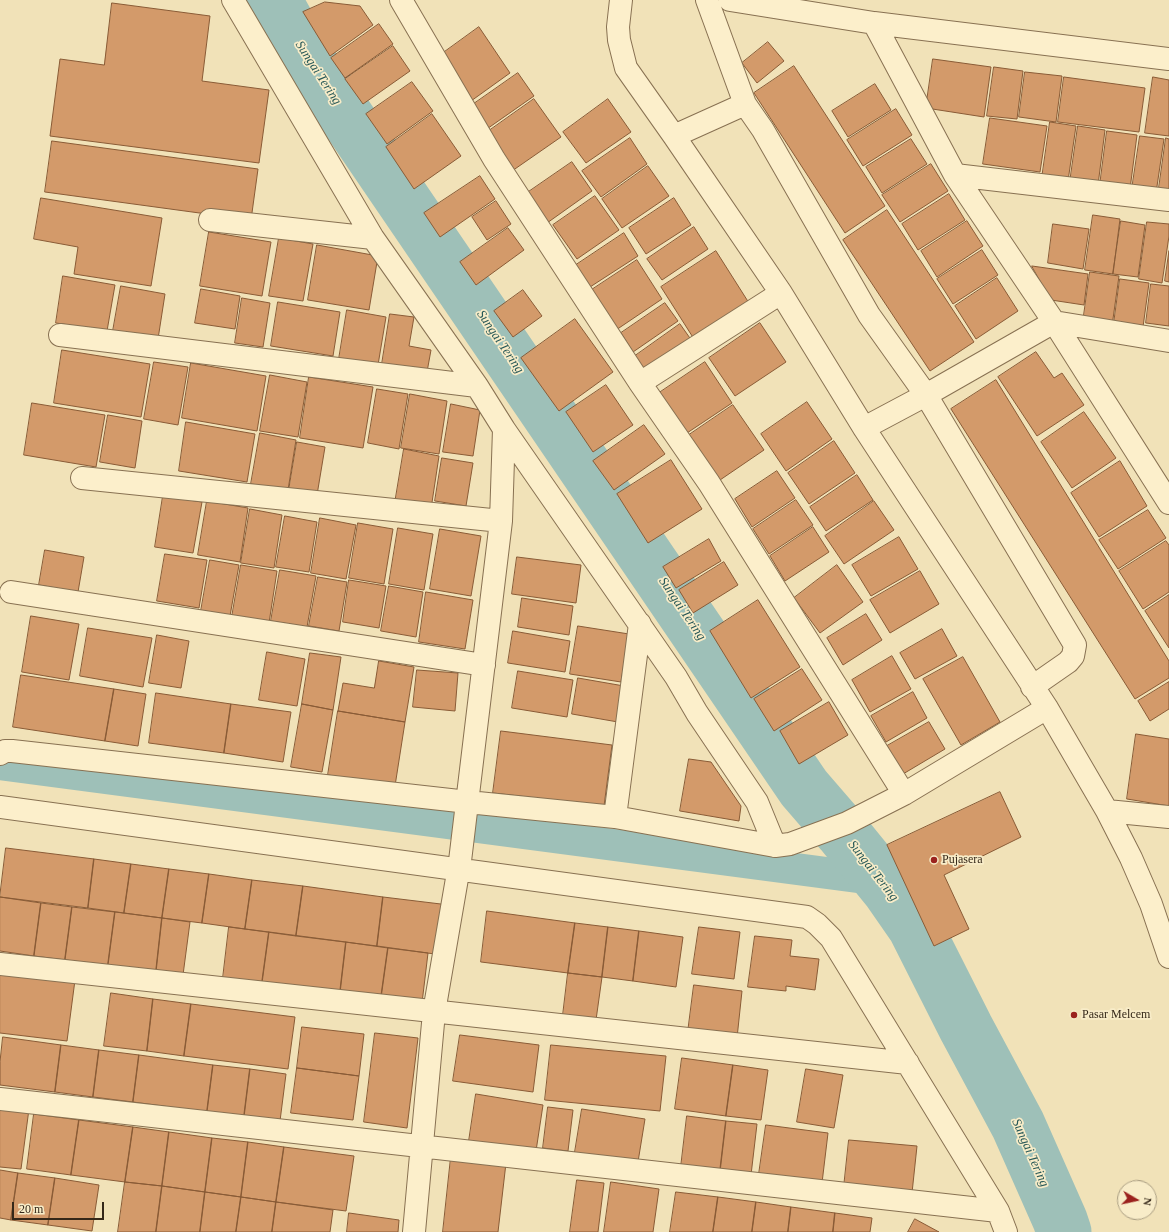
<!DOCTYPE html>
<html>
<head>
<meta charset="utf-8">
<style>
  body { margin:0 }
  #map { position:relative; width:1169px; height:1232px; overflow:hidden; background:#f1e2b8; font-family:"Times New Roman",serif }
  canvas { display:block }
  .north { position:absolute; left:1117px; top:1180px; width:40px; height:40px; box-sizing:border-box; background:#f8ecc8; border:1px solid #aa9e82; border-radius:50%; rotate:99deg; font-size:11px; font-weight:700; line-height:16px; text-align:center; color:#352819 }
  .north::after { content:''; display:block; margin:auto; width:14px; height:18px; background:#9b221e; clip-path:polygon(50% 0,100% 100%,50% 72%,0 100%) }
  .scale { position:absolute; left:12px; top:1202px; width:92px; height:18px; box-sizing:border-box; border:2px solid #352819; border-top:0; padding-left:5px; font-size:12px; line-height:14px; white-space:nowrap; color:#352819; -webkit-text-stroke:3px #f8ecc8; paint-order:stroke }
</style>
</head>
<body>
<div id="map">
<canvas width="1169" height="1232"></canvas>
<div class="north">N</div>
<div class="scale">20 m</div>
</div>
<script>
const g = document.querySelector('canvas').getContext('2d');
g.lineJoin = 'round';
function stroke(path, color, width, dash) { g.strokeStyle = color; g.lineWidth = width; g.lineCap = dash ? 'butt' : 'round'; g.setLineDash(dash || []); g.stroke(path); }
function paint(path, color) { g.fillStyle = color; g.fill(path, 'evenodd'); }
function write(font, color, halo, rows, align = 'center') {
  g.font = font + ' "Times New Roman",serif'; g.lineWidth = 3.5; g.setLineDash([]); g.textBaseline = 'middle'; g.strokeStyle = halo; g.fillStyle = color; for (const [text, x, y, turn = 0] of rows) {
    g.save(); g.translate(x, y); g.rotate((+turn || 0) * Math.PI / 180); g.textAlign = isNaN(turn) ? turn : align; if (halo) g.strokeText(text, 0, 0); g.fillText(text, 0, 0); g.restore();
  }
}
const canal = new Path2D(`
  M0 764 880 880`);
const river = new Path2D(`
  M274 0 309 62 804 788 842 832 890 891 915 927 966 1028 1018 1125 1060 1220 1064 1232`);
const building = new Path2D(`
  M325 2 360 6 373 25 330 56 303 12Z
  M112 3 210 16 202 81 269 90 259 163 50 136 60 59 104 65Z
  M379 24 393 44 345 78 331 58Z
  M479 27 510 73 471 101 439 56Z
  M768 42 784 61 757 83 742 63Z
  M393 46 410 71 363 104 345 79Z
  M933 59 991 67 984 117 926 108Z
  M794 66 885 206 845 233 754 93Z
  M994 67 1023 71 1017 119 987 116Z
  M1025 72 1062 76 1056 122 1019 117Z
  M518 73 534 96 484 131 468 108Z
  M1064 77 1145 88 1139 132 1058 122Z
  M1153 77 1169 80V136L1145 133Z
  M412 82 433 111 387 144 366 114Z
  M875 84 891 110 848 137 832 111Z
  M534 99 561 137 512 171 486 133Z
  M608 99 631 132 586 163 563 132Z
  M896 109 912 135 863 166 847 140Z
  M432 114 461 156 414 189 386 147Z
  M990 118 1047 126 1040 172 983 164Z
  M1050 122 1076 126 1068 181 1042 178Z
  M1078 126 1105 130 1098 185 1070 182Z
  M1107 131 1137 135 1130 189 1100 185Z
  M1140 136 1164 139 1156 193 1132 189Z
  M630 138 647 164 601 197 582 171Z
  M1166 138 1169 139V196L1158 195Z
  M911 139 927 164 882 193 866 167Z
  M52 141 258 169 251 220 45 192Z
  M572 162 592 191 547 223 527 193Z
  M931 164 948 191 900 222 882 195Z
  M648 166 669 196 622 228 602 199Z
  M480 176 495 199 440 237 424 213Z
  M949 194 965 220 918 250 902 224Z
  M595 196 619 230 577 259 553 225Z
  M41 198 162 218 151 286 74 274 78 247 34 239Z
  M674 198 691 225 646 254 629 228Z
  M496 201 511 224 487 240 472 217Z
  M887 210 974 342 930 371 843 240Z
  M1093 215 1120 219 1113 274 1085 270Z
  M967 221 983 246 937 277 921 251Z
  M1121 221 1145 225 1138 277 1113 274Z
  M1147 222 1169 224V236L1162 283 1139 279Z
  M1053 224 1089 229 1083 269 1048 263Z
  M694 227 708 249 662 280 647 259Z
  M508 228 524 250 476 285 460 262Z
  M209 232 271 242 262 296 200 286Z
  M624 233 638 256 590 287 576 265Z
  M279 238 313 244 303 301 269 296Z
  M317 245 378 256 369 310 308 300Z
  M982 250 998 275 953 304 937 279Z
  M716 251 749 303 694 339 661 287Z
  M1169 251V282L1165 281Z
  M637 260 662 299 616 330 590 291Z
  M1032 266 1088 274 1084 305 1051 300Z
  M1090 272 1119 276 1112 326 1083 322Z
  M63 276 115 285 107 331 56 323Z
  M997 278 1018 311 976 339 955 306Z
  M1120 279 1149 283 1143 327 1114 323Z
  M1151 284 1169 286V326L1146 323Z
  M121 286 165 294 158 339 113 331Z
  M201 289 240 296 235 329 195 323Z
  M523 290 542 316 513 337 494 311Z
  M242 298 270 303 263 347 235 343Z
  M278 302 340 312 333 356 271 346Z
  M665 303 678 321 633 352 621 333Z
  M347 310 386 317 378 365 339 359Z
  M390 314 414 317 409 346 431 350 427 372 382 364Z
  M575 319 613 372 559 411 521 358Z
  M760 323 786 362 735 396 709 358Z
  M680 324 692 341 647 373 635 356Z
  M62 350 150 364 141 417 54 403Z
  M1036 352 1054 378 1062 373 1084 405 1037 436 998 377Z
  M154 362 188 367 178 425 144 419Z
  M705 362 732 403 687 433 659 393Z
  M191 363 266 376 257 431 182 418Z
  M270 375 307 382 298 437 260 431Z
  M309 377 373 387 363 448 300 438Z
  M996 380 1169 661V678L1135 699 951 409Z
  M606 385 633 425 593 452 566 412Z
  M377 389 408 394 399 449 368 443Z
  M410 394 447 401 439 454 401 448Z
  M807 402 832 439 786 471 761 434Z
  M32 403 105 415 96 467 24 455Z
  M451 404 480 410 473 456 443 452Z
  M733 405 764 450 720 480 689 435Z
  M1084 412 1116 458 1072 488 1041 442Z
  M108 415 142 421 135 468 100 462Z
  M186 422 255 434 247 482 179 471Z
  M644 425 665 454 614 490 593 461Z
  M260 433 296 440 288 490 251 484Z
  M834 441 855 473 809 504 788 473Z
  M297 442 325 447 317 495 289 490Z
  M404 449 439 456 431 509 395 503Z
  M442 458 473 463 466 506 435 501Z
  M671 460 702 509 648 543 617 494Z
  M1120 461 1147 506 1099 537 1071 493Z
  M777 471 795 498 752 527 735 499Z
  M857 475 873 500 826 531 810 507Z
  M163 496 202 502 193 553 155 547Z
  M796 500 813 525 769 554 753 529Z
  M207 501 248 508 240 562 198 555Z
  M874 501 894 530 844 564 825 536Z
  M250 509 282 515 274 568 241 563Z
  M1148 510 1166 538 1118 569 1099 540Z
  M285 516 317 522 309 572 276 567Z
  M320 518 356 525 346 579 311 573Z
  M358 523 393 529 384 584 349 578Z
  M813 527 829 552 785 581 770 556Z
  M398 528 433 534 424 590 389 584Z
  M440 529 481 536 471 596 430 589Z
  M899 537 918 569 871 596 852 565Z
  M709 539 721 561 676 588 663 567Z
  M1166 541 1169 545V592L1143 609 1119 571Z
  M45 550 84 557 78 592 39 585Z
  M165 554 207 560 199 608 157 601Z
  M517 557 581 565 576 603 512 594Z
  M210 560 239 565 230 616 201 611Z
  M724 562 738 585 693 613 679 590Z
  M241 565 277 571 269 623 232 617Z
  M837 565 863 602 820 633 794 598Z
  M280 570 316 576 307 627 271 621Z
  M920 571 939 604 890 633 870 600Z
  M318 577 347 582 339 631 309 626Z
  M349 580 386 586 379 628 343 622Z
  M389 586 423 592 416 637 381 631Z
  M426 592 473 600 465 649 419 642Z
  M1169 595V648L1145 611Z
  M522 598 573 606 569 635 518 627Z
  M758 600 800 667 751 698 710 631Z
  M866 614 882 640 843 665 827 638Z
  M31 616 79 624 69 680 22 672Z
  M578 626 629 634 621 682 570 674Z
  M88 628 152 638 143 687 80 676Z
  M942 629 957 656 915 679 900 653Z
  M513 631 570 641 565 672 508 663Z
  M157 635 189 641 181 688 149 683Z
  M267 652 305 659 297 706 259 700Z
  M310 653 341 657 333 710 302 704Z
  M892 656 911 689 870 712 852 680Z
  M963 657 1000 722 961 745 923 679Z
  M379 661 414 667 405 722 338 711 343 683 374 688Z
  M802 669 822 700 774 731 754 699Z
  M417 670 458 673 455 711 413 707Z
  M518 671 573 680 567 717 512 708Z
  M21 675 114 689 105 741 13 727Z
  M578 678 624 686 618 722 572 714Z
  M1169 682V709L1150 721 1138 701Z
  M114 689 146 694 138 746 105 741Z
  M913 692 927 718 886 742 871 716Z
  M156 693 231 704 224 753 149 743Z
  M829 702 848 735 799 764 780 731Z
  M231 704 291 712 283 762 224 753Z
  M302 704 333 710 322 772 291 767Z
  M338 711 405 722 395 786 328 775Z
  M929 722 945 749 903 774 887 746Z
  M501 731 612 745 604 806 493 793Z
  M1136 734 1169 739V806L1127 799Z
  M689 759 711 762 741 806 739 821 680 811Z
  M1000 792 1021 837 944 875 969 929 934 946 887 845Z
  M6 848 94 859 88 908 0 897Z
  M94 859 131 864 124 913 88 908Z
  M131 864 169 869 162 918 124 913Z
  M169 869 209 874 202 923 162 918Z
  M209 874 252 880 245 929 202 923Z
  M252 880 303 886 296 936 245 929Z
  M303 886 383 897 377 946 296 936Z
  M0 897 41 903 34 956 0 951Z
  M383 897 449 905 442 955 377 946Z
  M41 903 72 907 65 960 34 956Z
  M72 907 115 912 108 965 65 960Z
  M487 911 575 923 568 973 481 962Z
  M115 912 162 918 156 972 108 965Z
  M162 918 190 922 183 975 156 972Z
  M575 923 608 927 602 977 568 973Z
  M229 927 269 932 262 983 223 978Z
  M608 927 639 931 633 981 602 977Z
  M699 927 740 932 734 979 692 974Z
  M639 931 683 937 676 987 633 981Z
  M269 932 346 942 340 993 262 983Z
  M755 936 792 940 790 956 819 959 815 990 786 986V991L748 987Z
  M346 942 388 948 381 998 340 993Z
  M388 948 428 953 422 1003 381 998Z
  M0 970 75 980 67 1041 0 1033Z
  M568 973 602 977 596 1020 563 1015Z
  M694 985 742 991 737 1038 688 1032Z
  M111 993 153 999 147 1051 104 1046Z
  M153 999 191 1004 184 1056 147 1051Z
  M191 1004 295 1017 288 1069 184 1056Z
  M302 1027 364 1034 359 1076 297 1068Z
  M375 1033 418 1038 407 1128 364 1122Z
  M460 1035 539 1045 533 1092 453 1081Z
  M3 1037 61 1045 55 1092 0 1085V1062Z
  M61 1045 99 1050 93 1097 55 1092Z
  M551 1045 666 1056 660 1111 545 1100Z
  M99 1050 139 1055 133 1102 93 1097Z
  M139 1055 213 1065 207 1112 133 1102Z
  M682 1058 733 1065 726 1116 675 1109Z
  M213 1065 250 1069 244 1117 207 1112Z
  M733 1065 768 1070 761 1120 726 1116Z
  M297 1068 359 1076 353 1120 291 1113Z
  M250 1069 286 1074 280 1121 244 1117Z
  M806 1069 843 1075 834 1128 797 1122Z
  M476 1094 543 1105 536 1151 469 1141Z
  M0 1105 29 1109 21 1169 0 1167Z
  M548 1107 573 1110 568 1151 543 1148Z
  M582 1109 645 1119 637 1168 574 1158Z
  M34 1114 79 1120 71 1175 27 1169Z
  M687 1116 726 1121 720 1172 681 1167Z
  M79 1120 133 1127 125 1182 71 1175Z
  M726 1121 757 1124 751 1175 720 1172Z
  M766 1125 828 1133 822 1183 759 1174Z
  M133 1127 169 1132 162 1186 125 1182Z
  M169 1132 212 1138 205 1192 162 1186Z
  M212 1138 248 1142 241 1197 205 1192Z
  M849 1140 917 1146 912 1193 844 1187Z
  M248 1142 284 1147 276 1202 241 1197Z
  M284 1147 354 1156 346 1211 276 1202Z
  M451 1157 506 1163 498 1232H443Z
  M0 1170 18 1173 11 1220 0 1218Z
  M18 1173 55 1178 48 1225 11 1220Z
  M55 1178 99 1185 92 1231 48 1225Z
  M577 1180 604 1183 598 1232H570Z
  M125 1182 162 1186 156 1232H118Z
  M611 1182 659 1189 653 1232H604Z
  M162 1186 205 1192 200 1232H156Z
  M205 1192 241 1197 236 1232H200Z
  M676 1192 718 1197 713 1232H670Z
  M241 1197 276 1202 272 1232H236Z
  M718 1197 756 1202 752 1232H713Z
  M276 1202 333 1210 330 1232H272Z
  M756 1202 791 1207 788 1232H752Z
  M791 1207 835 1213 833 1232H788Z
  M349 1213 399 1220 398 1232H347Z
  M835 1213 872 1218 870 1232H833Z
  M915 1219 939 1232H908Z`);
const minor = new Path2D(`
  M233 0 373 238 477 386 504 429 676 677 697 713 757 802 775 846
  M401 0 494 159 640 383 709 483 904 794
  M621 0 618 27 619 40 626 68 674 136 781 293 864 428 1047 708 1107 811 1131 858 1151 904 1169 957
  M707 0 745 104
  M730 0 874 23 1169 59
  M874 23 955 175 1054 322 1169 503
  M674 136 745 104 763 130 869 315 926 395 1075 645 1073 656 1068 662 1032 687
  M955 175 1169 200
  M210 220 373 238
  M60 335 477 386
  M640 383 781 293
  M864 428 926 395 1054 322 1169 341
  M82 478 501 521
  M11 592 484 665
  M0 754 5 751H12L468 802 615 817 775 846 790 844 847 823 904 794 1047 708
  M0 807 807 917 817 924 831 938 998 1211 1006 1232
  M1107 811 1169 817
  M615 817 640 624
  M0 964 908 1063
  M0 1099 998 1211
  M414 1232 434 1012 460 861 501 521 504 429`);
const markers = [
  [934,860,4,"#9b221e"],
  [1074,1015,4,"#9b221e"]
];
const poiNames = [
  ["Pujasera",942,860],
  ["Pasar Melcem",1082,1015]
];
const waterNames = [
  ["Sungai Tering",318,73,57],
  ["Sungai Tering",500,342,56],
  ["Sungai Tering",682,609,56],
  ["Sungai Tering",873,871,52],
  ["Sungai Tering",1030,1153,66]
];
stroke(canal, '#9ec0b8', 32);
stroke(river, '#9ec0b8', 55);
paint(building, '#d39a6a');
stroke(building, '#895b36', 1);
stroke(minor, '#887152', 24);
stroke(minor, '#fcefcb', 22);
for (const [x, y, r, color] of markers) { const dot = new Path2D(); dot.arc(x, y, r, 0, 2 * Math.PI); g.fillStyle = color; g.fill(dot); stroke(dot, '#f8ecc8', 1.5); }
write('12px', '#352819', '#f8ecc8', poiNames, 'left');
write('italic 13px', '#265756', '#f8ecc8', waterNames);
</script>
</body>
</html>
